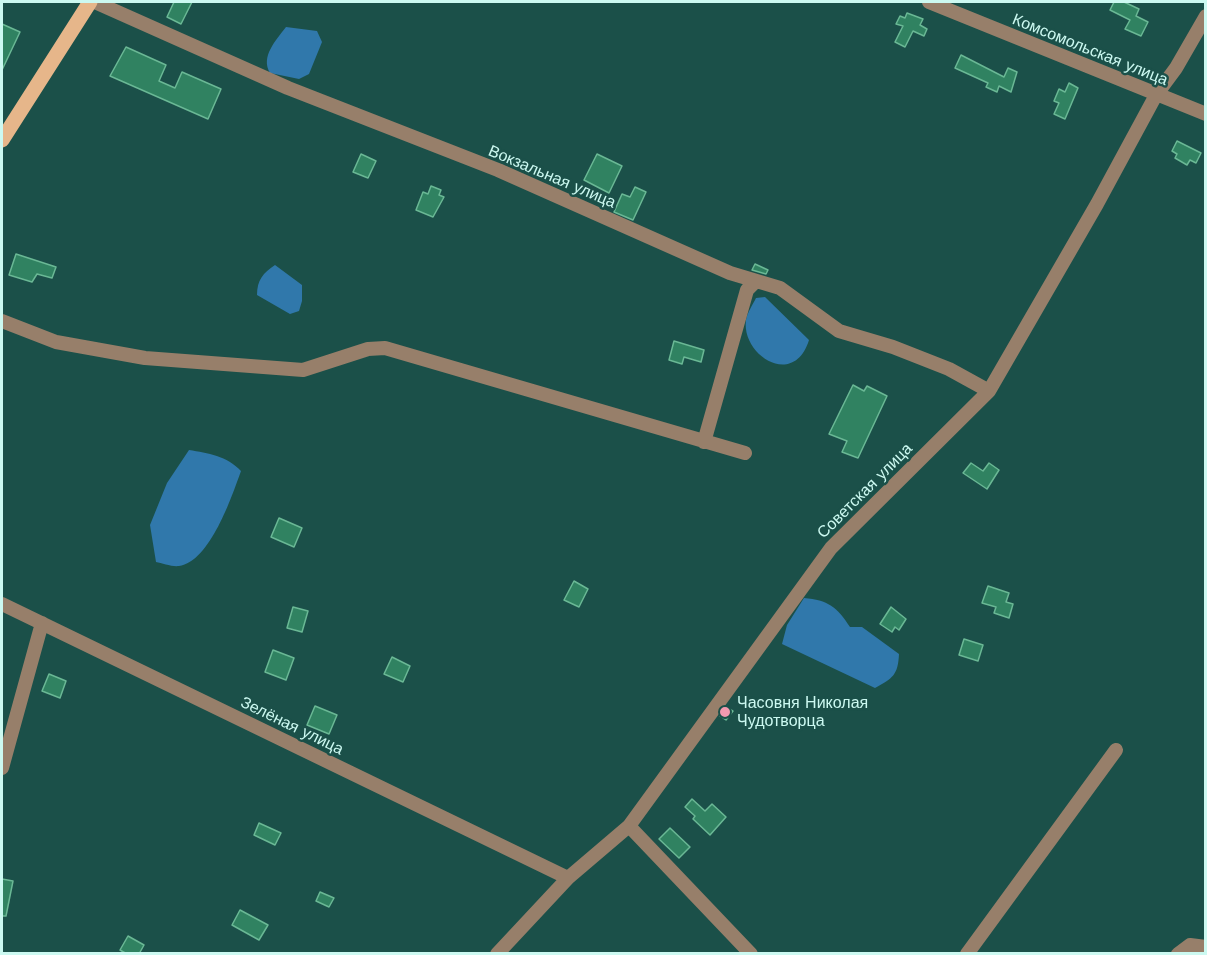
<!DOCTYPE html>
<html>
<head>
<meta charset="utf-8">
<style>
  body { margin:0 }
  #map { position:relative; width:1207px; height:955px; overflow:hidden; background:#1b5049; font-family:"Work Sans",sans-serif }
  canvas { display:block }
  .frame { position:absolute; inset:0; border:3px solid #ccf9f1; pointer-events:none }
</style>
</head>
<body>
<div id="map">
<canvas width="1207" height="955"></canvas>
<div class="frame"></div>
</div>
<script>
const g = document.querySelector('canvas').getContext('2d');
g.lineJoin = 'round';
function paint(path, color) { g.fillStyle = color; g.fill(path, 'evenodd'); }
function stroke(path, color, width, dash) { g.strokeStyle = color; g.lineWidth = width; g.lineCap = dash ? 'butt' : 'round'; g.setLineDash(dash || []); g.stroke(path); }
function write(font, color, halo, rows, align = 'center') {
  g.font = font + ' "Work Sans",sans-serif'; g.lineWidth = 5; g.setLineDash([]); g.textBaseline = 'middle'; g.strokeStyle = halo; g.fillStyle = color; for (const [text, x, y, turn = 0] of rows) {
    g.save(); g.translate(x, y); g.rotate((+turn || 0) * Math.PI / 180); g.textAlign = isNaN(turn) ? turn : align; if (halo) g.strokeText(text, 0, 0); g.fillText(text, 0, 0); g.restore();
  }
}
const water = new Path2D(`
  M286 27 317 31 322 42 309 74 299 79 270 73C260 57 276 40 286 27Z
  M275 265 302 285V301L299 311 290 314 257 295C257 280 263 273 275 265Z
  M765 297 809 340C794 389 741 355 746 320 747 313 753 304 756 298Z
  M189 450C208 453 227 456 241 471 232 496 210 562 179 566 172 567 162 563 156 562L150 525 167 483Z
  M804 598C828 600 837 607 850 627H862L899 654C898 675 893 678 875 688L782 644 787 625Z`);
const building = new Path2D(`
  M174 2H192L181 24 167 17Z
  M1114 2H1124L1139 9 1136 16 1148 22 1141 36 1125 29 1130 20 1110 10Z
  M907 13 923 19 920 25 927 29 924 36 913 31 905 47 895 42 903 26 896 24 900 16 905 18Z
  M2 24 20 32 2 70Z
  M126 47 166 65 159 81 175 88 182 72 221 89 208 119 110 76Z
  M961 55 1004 77 1008 68 1017 72 1011 92 999 86 997 92 986 87 988 83 955 68Z
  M1069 83 1078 88 1065 119 1054 114 1059 103 1054 101 1059 89 1065 92Z
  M1177 141 1201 153 1196 163 1190 160 1187 165 1175 158 1177 154 1172 151Z
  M361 154 376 161 368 178 353 172Z
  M597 154 622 166 609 193 584 180Z
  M431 186 441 190 439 195 444 197 433 217 416 210 423 192 428 194Z
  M635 187 646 192 633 220 614 212 622 194 630 197Z
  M16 254 56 267 52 278 37 274 32 282 9 275Z
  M755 264 768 270 766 274 752 270Z
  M674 341 704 350 701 362 684 357 682 364 669 360Z
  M853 385 864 391 867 386 887 396 858 458 842 452 847 441 829 434Z
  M971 463 983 471 989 463 999 470 987 489 963 473Z
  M279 518 302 528 294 547 271 537Z
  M574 581 588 589 579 607 564 600Z
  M988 586 1009 593 1006 602 1013 604 1009 618 994 613 996 607 982 603Z
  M293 607 308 611 302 632 287 628Z
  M891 607 906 619 899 630 895 627 892 632 880 624Z
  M964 639 983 645 978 661 959 655Z
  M273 650 294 658 286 680 265 672Z
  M392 657 410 666 403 682 384 674Z
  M49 674 66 681 60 698 42 691Z
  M315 706 337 715 329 734 307 725Z
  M727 707 733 711 726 720 720 716Z
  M692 799 705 811 712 804 726 817 710 835 693 819 695 816 685 807Z
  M259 823 281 833 275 845 254 835Z
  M670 828 690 847 679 858 659 839Z
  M2 879 13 881 6 916H2Z
  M320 892 334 898 329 907 316 901Z
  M240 910 268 925 259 940 232 925Z
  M128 936 144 945 139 954H127L120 950Z`);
const minor = new Path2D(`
  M95 2 288 88 498 170 730 273 780 288 839 331 893 347 949 369 989 391
  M929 2 1206 114
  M2 321 56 342 145 358 303 370 368 349 385 348 745 453
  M704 442 747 290 756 281
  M2 604 568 878
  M2 768 42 623
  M629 826 751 954
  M497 954 568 878 629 826 831 548 989 391 1097 204 1156 95 1176 68 1206 16
  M967 954 1116 750
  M1178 954 1190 945 1206 947`);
const major = new Path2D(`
  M2 140 90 2`);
const markers = [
  [725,712,6,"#f29ab0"]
];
const streetNames = [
  ["Комсомольская улица",1090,50,22],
  ["Вокзальная улица",552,177,23],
  ["Советская улица",865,491,-45],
  ["Зелёная улица",292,726,26]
];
const poiNames = [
  ["Часовня Николая",737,703],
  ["Чудотворца",737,721]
];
paint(water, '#3078ab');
paint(building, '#308261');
stroke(building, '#6ab895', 1.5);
stroke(minor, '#977f6a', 14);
stroke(major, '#e6b68a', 15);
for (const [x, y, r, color] of markers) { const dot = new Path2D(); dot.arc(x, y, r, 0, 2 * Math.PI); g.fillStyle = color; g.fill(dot); stroke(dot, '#1b5049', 2); }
write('16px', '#ccf9f1', '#1b5049', streetNames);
write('16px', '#ccf9f1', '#1b5049', poiNames, 'left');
</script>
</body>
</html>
